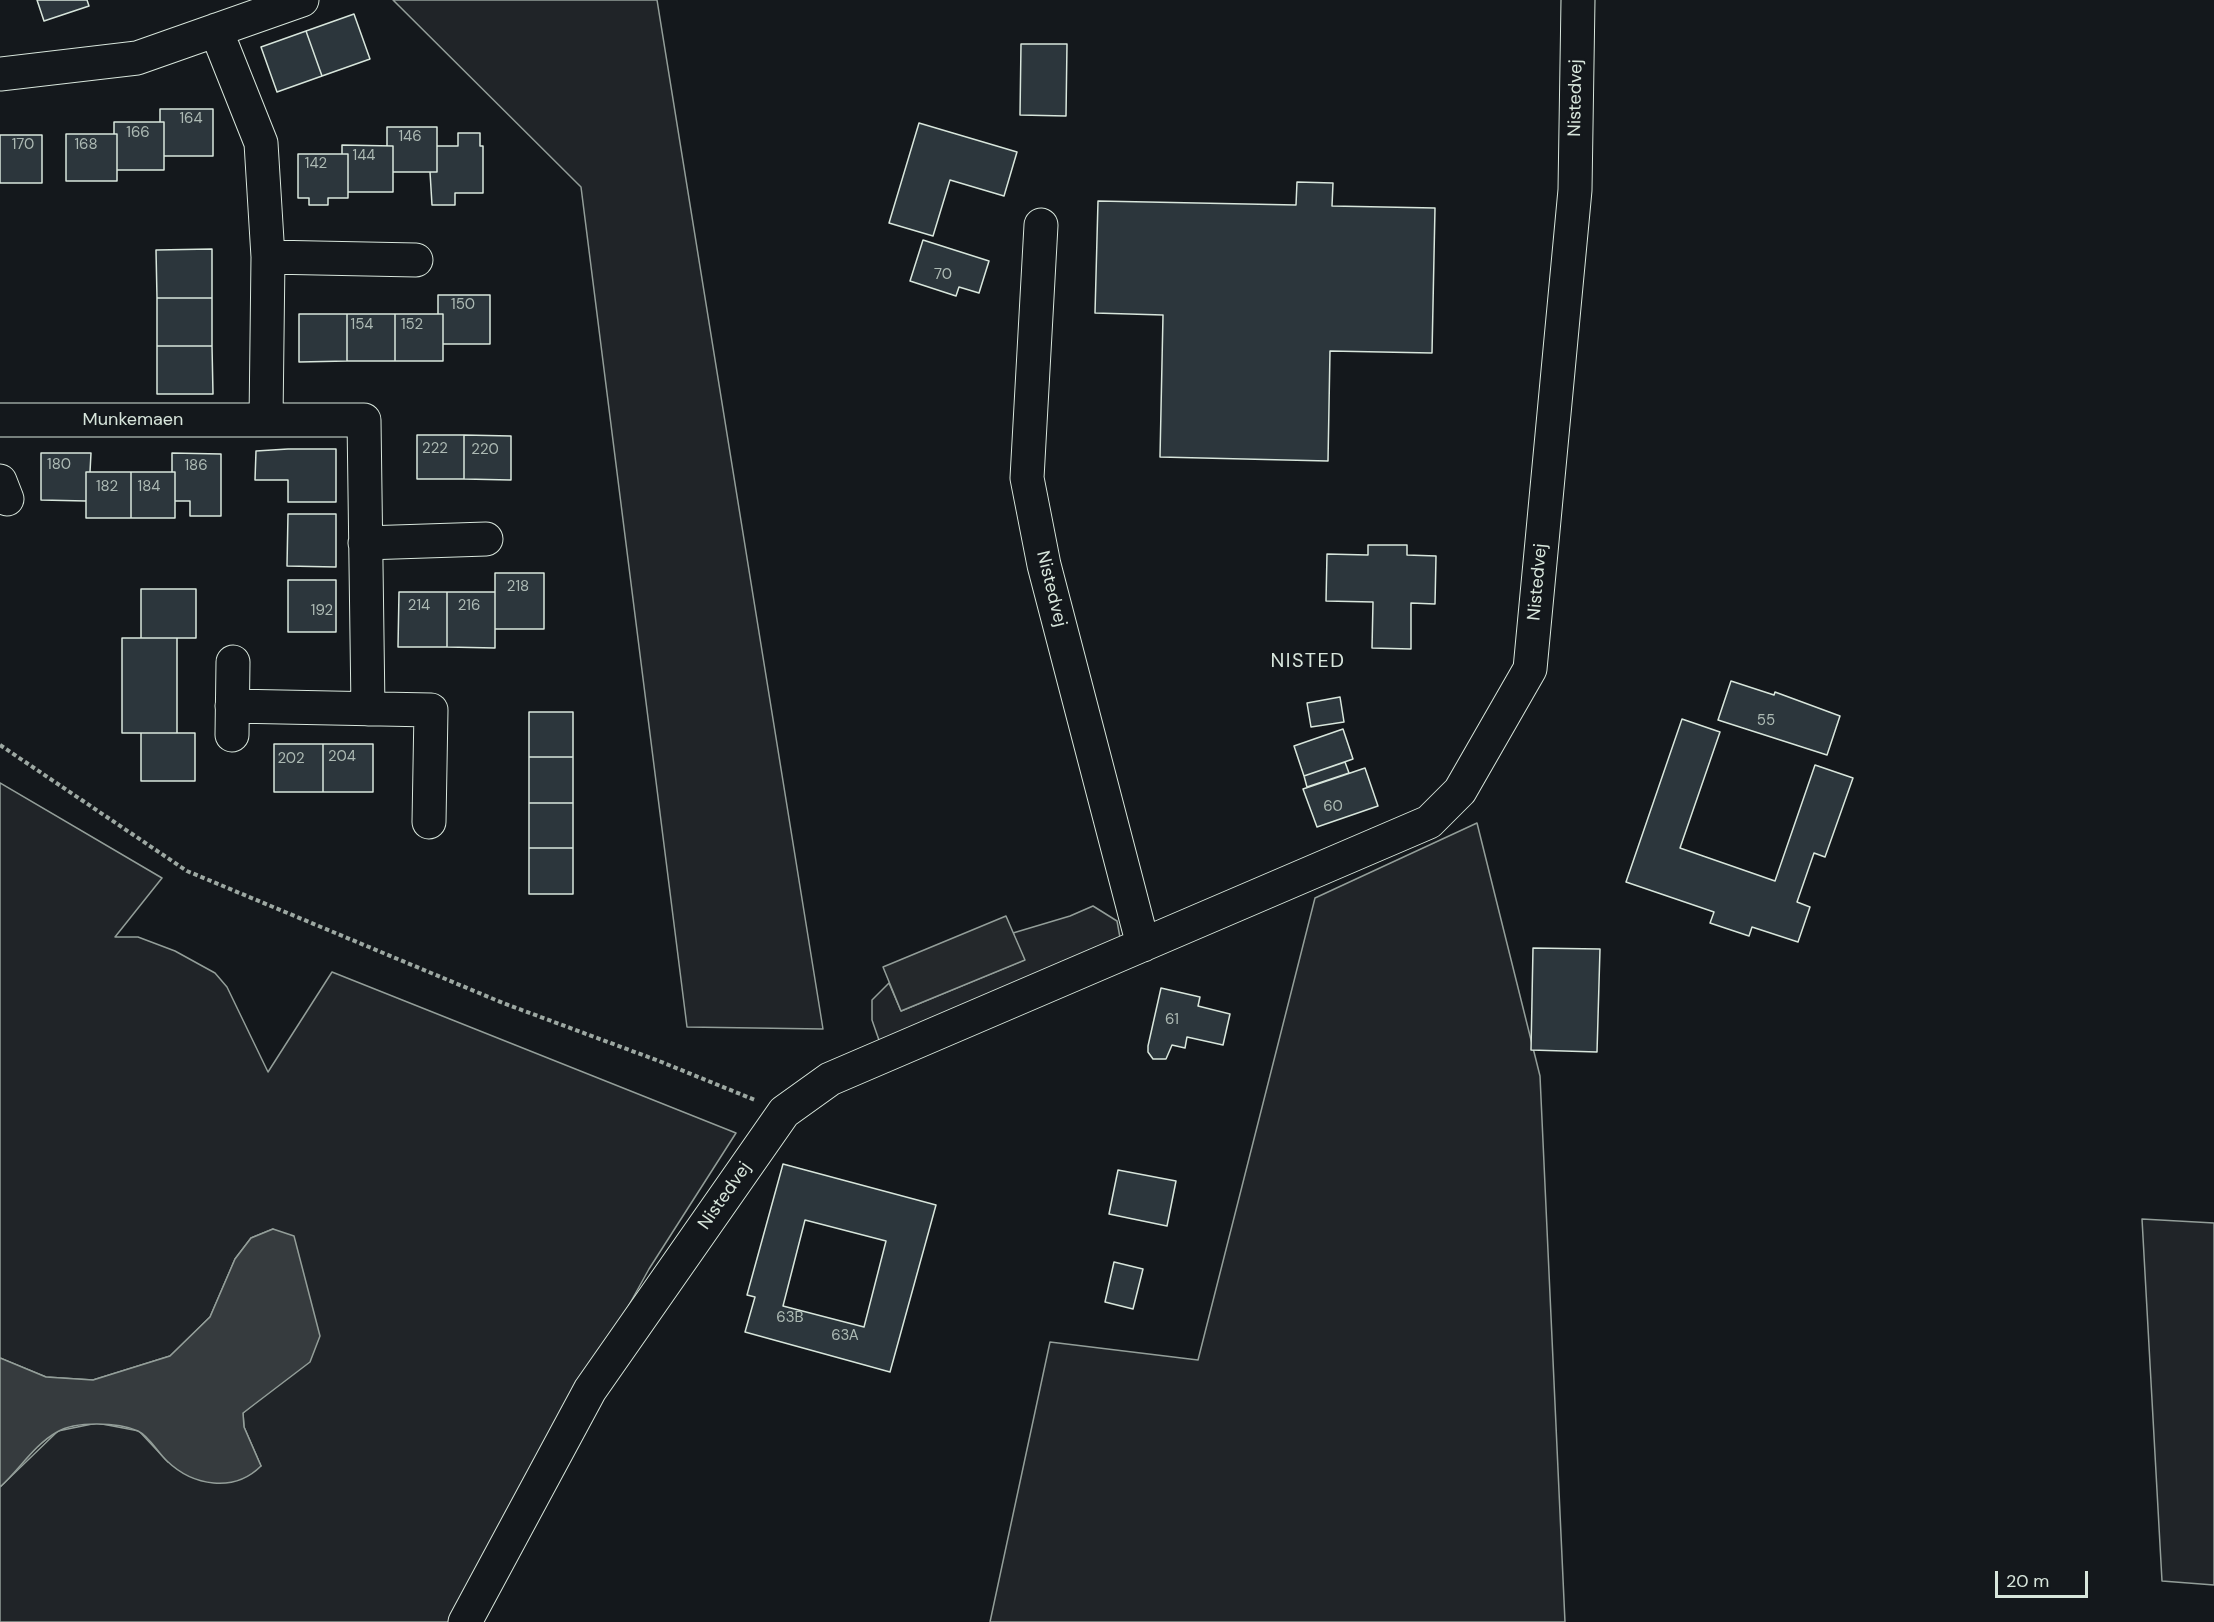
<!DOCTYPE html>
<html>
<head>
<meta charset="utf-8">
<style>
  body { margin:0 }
  #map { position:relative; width:2214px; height:1622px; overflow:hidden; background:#14181c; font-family:"DM Sans",sans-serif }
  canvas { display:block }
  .scale { position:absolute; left:1995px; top:1571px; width:93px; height:27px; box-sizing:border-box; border:3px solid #d8e6dc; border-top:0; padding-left:8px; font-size:18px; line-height:21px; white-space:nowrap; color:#d8e6dc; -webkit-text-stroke:4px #14181c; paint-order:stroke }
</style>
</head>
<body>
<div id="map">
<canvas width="2214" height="1622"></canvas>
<div class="scale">20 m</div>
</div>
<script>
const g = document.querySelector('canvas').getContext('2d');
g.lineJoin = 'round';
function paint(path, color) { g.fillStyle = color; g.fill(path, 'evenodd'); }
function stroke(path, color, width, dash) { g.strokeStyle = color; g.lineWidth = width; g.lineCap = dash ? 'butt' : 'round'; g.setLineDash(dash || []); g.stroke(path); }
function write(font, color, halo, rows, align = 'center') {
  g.font = font + ' "DM Sans",sans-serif'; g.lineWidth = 4.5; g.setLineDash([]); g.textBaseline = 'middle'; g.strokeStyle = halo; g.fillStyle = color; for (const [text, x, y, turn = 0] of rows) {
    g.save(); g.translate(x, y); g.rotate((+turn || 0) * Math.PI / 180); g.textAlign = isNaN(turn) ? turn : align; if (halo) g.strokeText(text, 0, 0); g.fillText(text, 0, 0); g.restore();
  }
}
const green = new Path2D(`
  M393 0H657L823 1029 687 1027 581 187Z
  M0 783 162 878 115 937H138L175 951 215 973 227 987 268 1072 332 972 736 1133 649 1269 453 1622H0V1487L58 1431 97 1423 139 1431 168 1462 261 1466 244 1427 243 1413 260 1399 273 1229 251 1238 235 1259 210 1317 170 1356 93 1380 46 1377 0 1358Z
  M1477 823 1540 1076 1565 1622H990L1050 1342 1198 1360 1315 898Z
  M1093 906 1117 921 1121 943 881 1046 872 1020V1000L889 983 901 1011 1024 960 1013 933 1070 916Z
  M2142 1219 2214 1223V1585L2162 1581Z`);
const parking = new Path2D(`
  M1006 916 1025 960 901 1011 883 967Z`);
const water = new Path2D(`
  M273 1229 294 1236 320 1336 310 1362 243 1413 244 1427 261 1466C234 1493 193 1486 167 1461 158 1453 149 1436 138 1431 118 1422 75 1421 57 1432 34 1445 19 1470 0 1487V1358L46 1377 93 1380 170 1356 210 1317 235 1259 251 1238Z`);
const building = new Path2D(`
  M37 0H87L89 6 44 21Z
  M354 14 370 59 322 76 306 31Z
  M306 31 322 76 277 92 261 47Z
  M1021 44H1067L1066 116 1020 115Z
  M160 109H213V156H164V122H160Z
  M114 122H164V170H117V134H114Z
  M919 123 1017 152 1004 196 950 180 933 236 889 223Z
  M387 127H437V172H393V146H387Z
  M458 133H480V146H483V193H455V205H432L430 172H437V146H458Z
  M66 134H117V181H66Z
  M0 135H42V183H0Z
  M342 145 393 146V192H348V154H342Z
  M298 154H348V198H328V205H309V198H298Z
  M1297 182 1333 183 1332 206 1435 208 1432 353 1330 351 1328 461 1160 457 1163 315 1095 313 1098 201 1296 205Z
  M923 240 989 261 979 293 959 287 956 296 910 281Z
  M212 249V298H157L156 250Z
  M438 295H490V344H443V314H438Z
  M157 298H212V346H157Z
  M299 314H347V361L299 362Z
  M347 314H395V361H347Z
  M395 314H443V361H395Z
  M157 346H212L213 394H157Z
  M417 435H464V479H417Z
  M464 435 511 436V480L464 479Z
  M288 449H336V502H288V480H255L256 451Z
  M41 453H91L90 472H86V501L41 500Z
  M172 453 221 454V516H190V501H175V472H172Z
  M86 472H131V518H86Z
  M131 472H175V518H131Z
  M288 514H336V567L287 566Z
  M1368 545H1407V555L1436 556 1435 604 1411 603V649L1372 648 1373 602 1326 601 1327 554 1368 555Z
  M495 573H544V629H495Z
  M288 580H336V632H288Z
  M141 589H196V638H141Z
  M399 592H447V647H398Z
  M447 592H495V648L447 647Z
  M122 638H177V733H122Z
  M1731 681 1774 695 1775 692 1840 716 1827 755 1718 720Z
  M1340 697 1344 722 1311 727 1307 703Z
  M529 712H573V757H529Z
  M1682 719 1720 732 1680 848 1775 881 1815 765 1853 778 1825 857 1814 853 1797 902 1810 907 1798 942 1752 927 1749 936 1710 923 1714 912 1626 882Z
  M1343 729 1353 759 1304 776 1294 746Z
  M141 733H195V781H141Z
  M274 744H323V792H274Z
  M323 744H373V792H323Z
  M529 757H573V803H529Z
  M1345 762 1349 773 1307 787 1304 776Z
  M1365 768 1378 806 1317 827 1303 789Z
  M529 803H573V848H529Z
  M529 848H573V894H529Z
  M1533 948 1600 949 1597 1052 1531 1050Z
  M1161 988 1200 997 1198 1006 1230 1014 1223 1045 1187 1037 1185 1048 1172 1045 1166 1059H1153L1148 1052V1046Z
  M783 1164 936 1205 890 1372 745 1332 755 1297 747 1295ZM805 1220 886 1241 864 1327 783 1306Z
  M1118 1170 1176 1181 1167 1226 1109 1214Z
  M1114 1262 1143 1269 1133 1309 1105 1302Z`);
const path = new Path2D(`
  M0 745 187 871 503 1003 659 1061 755 1100`);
const minor = new Path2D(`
  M216 30 261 143 268 257 266 420
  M0 74 137 58 302 0
  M1041 225 1027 478 1044 565 1143 945
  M268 257 416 260
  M0 420H364L368 709
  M0 481 7 499
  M365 543 486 539
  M232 706 431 710 429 822
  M232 735 233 662
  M465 1622 590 1390 784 1112 830 1079 1429 822 1460 791 1530 669 1575 190 1578 0`);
const numberNames = [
  ["164",191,119],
  ["166",138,133],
  ["146",410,137],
  ["170",23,145],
  ["168",86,145],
  ["144",364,156],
  ["142",316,164],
  ["70",943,275],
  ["150",463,305],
  ["154",362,325],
  ["152",412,325],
  ["222",435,449],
  ["220",485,450],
  ["180",59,465],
  ["186",196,466],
  ["182",107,487],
  ["184",149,487],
  ["218",518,587],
  ["214",419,606],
  ["216",469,606],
  ["192",322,611],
  ["55",1766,721],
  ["204",342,757],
  ["202",291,759],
  ["60",1333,807],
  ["61",1172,1020],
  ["63B",790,1318],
  ["63A",845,1336]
];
const streetNames = [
  ["Nistedvej",1576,98,-89],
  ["Munkemaen",133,420],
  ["Nistedvej",1538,582,-85],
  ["Nistedvej",1051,589,76],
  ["Nistedvej",725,1196,-55]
];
const neighbourhoodNames = [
  ["NISTED",1308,662]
];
paint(green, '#202428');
stroke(green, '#939e99', 1.5);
paint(parking, '#24282b');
stroke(parking, '#939e99', 1.5);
paint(water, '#363b3e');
stroke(water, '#939e99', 1.5);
paint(building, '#2c363c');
stroke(building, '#d8e6dc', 1.5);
stroke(minor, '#d8e6dc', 35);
stroke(path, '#9da8a2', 4, [4.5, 3]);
stroke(minor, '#14181c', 33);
write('15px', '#adbab4', null, numberNames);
write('18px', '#d8e6dc', '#14181c', streetNames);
g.letterSpacing = '1.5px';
write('20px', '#d8e6dc', '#14181c', neighbourhoodNames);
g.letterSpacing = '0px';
</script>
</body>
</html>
